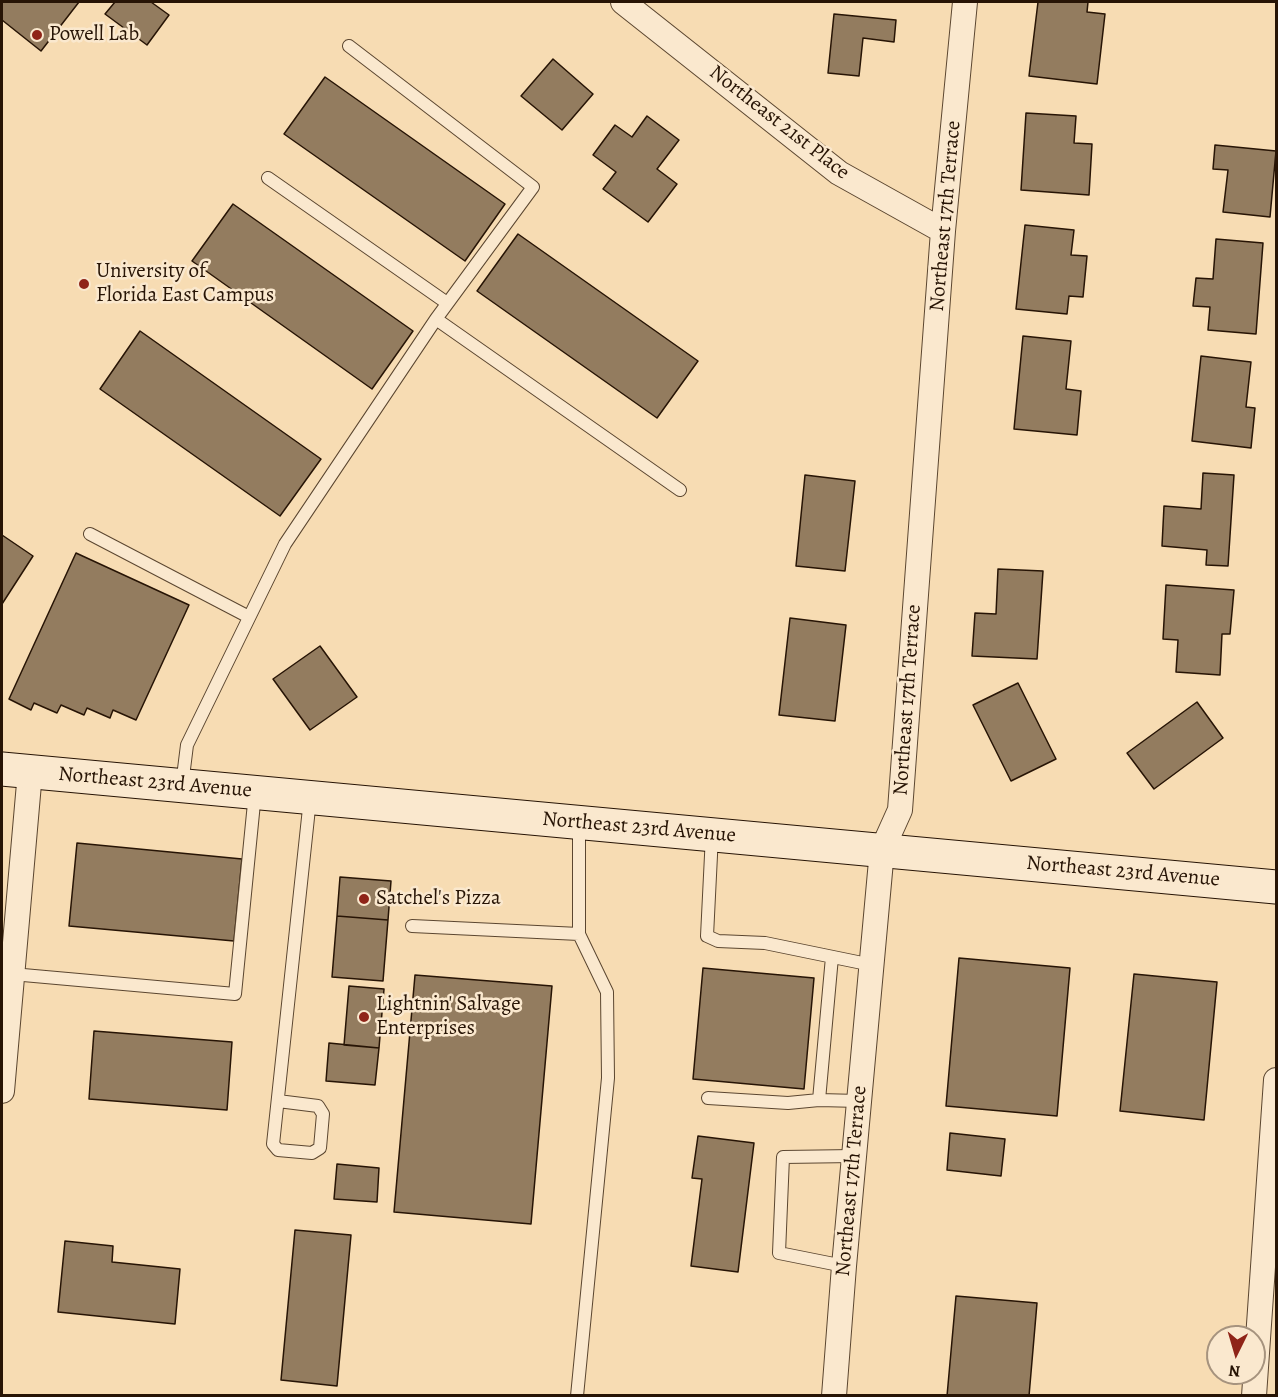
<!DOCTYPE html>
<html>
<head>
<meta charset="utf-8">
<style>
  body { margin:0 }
  #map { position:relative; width:1278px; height:1397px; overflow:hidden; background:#f7dcb3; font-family:Alegreya,serif }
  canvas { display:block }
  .frame { position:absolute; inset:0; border:3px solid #271405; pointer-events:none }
  .north { position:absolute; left:1206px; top:1325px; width:60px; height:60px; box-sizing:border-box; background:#fae8ce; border:2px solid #a6937e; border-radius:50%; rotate:185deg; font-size:16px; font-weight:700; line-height:24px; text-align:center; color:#271405 }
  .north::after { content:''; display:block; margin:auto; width:21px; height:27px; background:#8f2418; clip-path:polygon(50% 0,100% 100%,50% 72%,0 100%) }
</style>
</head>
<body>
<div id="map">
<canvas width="1278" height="1397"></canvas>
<div class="frame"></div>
<div class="north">N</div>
</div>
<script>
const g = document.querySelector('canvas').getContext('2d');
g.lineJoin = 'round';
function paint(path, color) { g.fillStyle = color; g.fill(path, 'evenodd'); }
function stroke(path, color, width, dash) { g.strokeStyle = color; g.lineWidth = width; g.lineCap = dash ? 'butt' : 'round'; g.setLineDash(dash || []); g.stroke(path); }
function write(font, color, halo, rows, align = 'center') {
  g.font = font + ' Alegreya,serif'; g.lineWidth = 5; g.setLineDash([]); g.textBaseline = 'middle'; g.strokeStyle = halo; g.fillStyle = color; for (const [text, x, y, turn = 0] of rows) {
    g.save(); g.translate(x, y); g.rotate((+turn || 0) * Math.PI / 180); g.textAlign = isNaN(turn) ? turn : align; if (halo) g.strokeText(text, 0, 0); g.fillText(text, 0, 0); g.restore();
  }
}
const building = new Path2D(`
  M2 2H79L41 51 2 20Z
  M115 2H151L169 15 147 45 105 14Z
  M1038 2H1088L1087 12 1105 14 1097 84 1029 76Z
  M834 14 896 20 894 42 863 38 859 76 828 73Z
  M553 59 593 94 562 130 521 96Z
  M325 77 505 204 465 261 284 134Z
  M1026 113 1076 116 1074 143 1092 144 1089 195 1021 190Z
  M647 116 679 140 657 169 677 184 648 222 603 189 616 172 593 155 615 125 632 137Z
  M1215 145 1276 151 1270 217 1223 212 1228 170 1213 169Z
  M233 204 413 331 372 389 192 261Z
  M1025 225 1074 230 1071 255 1087 256 1083 297 1069 296 1067 314 1016 309Z
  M518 234 698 361 657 418 477 291Z
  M1216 239 1263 243 1256 334 1208 330 1210 307 1193 306 1196 278 1213 279Z
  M140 331 321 459 280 516 100 389Z
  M1023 336 1071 341 1066 389 1081 391 1077 435 1014 429Z
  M1201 356 1251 362 1246 407 1255 408 1251 448 1192 441Z
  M1203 473 1234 475 1228 566 1206 565 1207 550 1162 546 1164 506 1201 509Z
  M805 475 855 481 845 571 796 566Z
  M2 535 33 556 2 604Z
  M76 553 189 605 136 720 113 710 110 718 87 708 84 715 61 705 57 713 34 703 31 710 9 699Z
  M998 569 1043 571 1037 659 972 656 975 613 996 614Z
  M1166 585 1234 590 1230 634H1222L1220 675 1176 672 1178 640 1163 639Z
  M790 618 846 625 835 721 779 715Z
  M320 646 357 697 310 730 273 679Z
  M1018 683 1056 759 1011 781 973 705Z
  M1197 702 1223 738 1154 789 1127 753Z
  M77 843 242 859 234 941 69 926Z
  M340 877 391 881 388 920 337 916Z
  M337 916 388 920 383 981 332 977Z
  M959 958 1070 968 1057 1116 946 1106Z
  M703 968 814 978 804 1089 693 1079Z
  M1134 974 1217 982 1204 1120 1120 1111Z
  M415 975 552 986 531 1224 394 1212Z
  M349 986 384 989 379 1048 344 1045Z
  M94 1031 232 1042 227 1110 89 1099Z
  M329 1043 379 1048 375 1085 326 1081Z
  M950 1133 1005 1139 1001 1176 947 1170Z
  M698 1136 754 1143 738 1272 691 1266 702 1179 692 1178Z
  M337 1164 379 1168 377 1202 334 1199Z
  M295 1230 351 1235 337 1386 281 1380Z
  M65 1241 113 1246 112 1262 180 1269 175 1324 58 1312Z
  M956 1296 1037 1303 1029 1396H947Z`);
const lane = new Path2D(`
  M349 46 533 187 436 319
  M268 178 447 303
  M90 534 249 617
  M182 785 187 745 285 544 436 319 680 490
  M579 823V934
  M712 835 707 936 718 941 765 943 872 965
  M412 926 579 934 607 992 608 1078 577 1396
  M832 957 819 1100 859 1101
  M12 974 235 994 255 793
  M708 1098 788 1103 819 1100
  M278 1101 318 1106 323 1114 320 1148 312 1153 278 1150 273 1144 310 799
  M844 1266 779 1253 783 1157 854 1156`);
const street = new Path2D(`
  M623 2 839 173 943 231
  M2 1091 30 772
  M834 1396 844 1266 882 850 900 810 943 231 965 2
  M1254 1396 1276 1080`);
const secondary = new Path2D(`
  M2 769 1276 887`);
const markers = [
  [37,35,6,"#8f2418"],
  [84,284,6,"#8f2418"],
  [364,899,6,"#8f2418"],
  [364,1017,6,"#8f2418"]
];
const poiNames = [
  ["Powell Lab",49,35],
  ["University of",96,272],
  ["Florida East Campus",96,296],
  ["Satchel's Pizza",376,899],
  ["Lightnin' Salvage",376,1005],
  ["Enterprises",376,1029]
];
const streetNames = [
  ["Northeast 21st Place",779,123,38],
  ["Northeast 17th Terrace",946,216,-85],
  ["Northeast 17th Terrace",908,700,-86],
  ["Northeast 23rd Avenue",155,783,5],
  ["Northeast 23rd Avenue",639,828,5],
  ["Northeast 23rd Avenue",1123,872,5],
  ["Northeast 17th Terrace",852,1181,-85]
];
paint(building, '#937c5f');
stroke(building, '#271405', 1.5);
stroke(lane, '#5b4630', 14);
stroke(street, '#5b4630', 26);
stroke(secondary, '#271405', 35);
stroke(lane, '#fae8ce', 12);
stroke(street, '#fae8ce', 24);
stroke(secondary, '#fae8ce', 33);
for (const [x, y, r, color] of markers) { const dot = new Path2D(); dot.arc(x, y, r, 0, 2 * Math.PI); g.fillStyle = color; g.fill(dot); stroke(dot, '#fae8ce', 2); }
write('21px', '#271405', '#fae8ce', poiNames, 'left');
write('21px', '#271405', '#fae8ce', streetNames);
</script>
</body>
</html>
